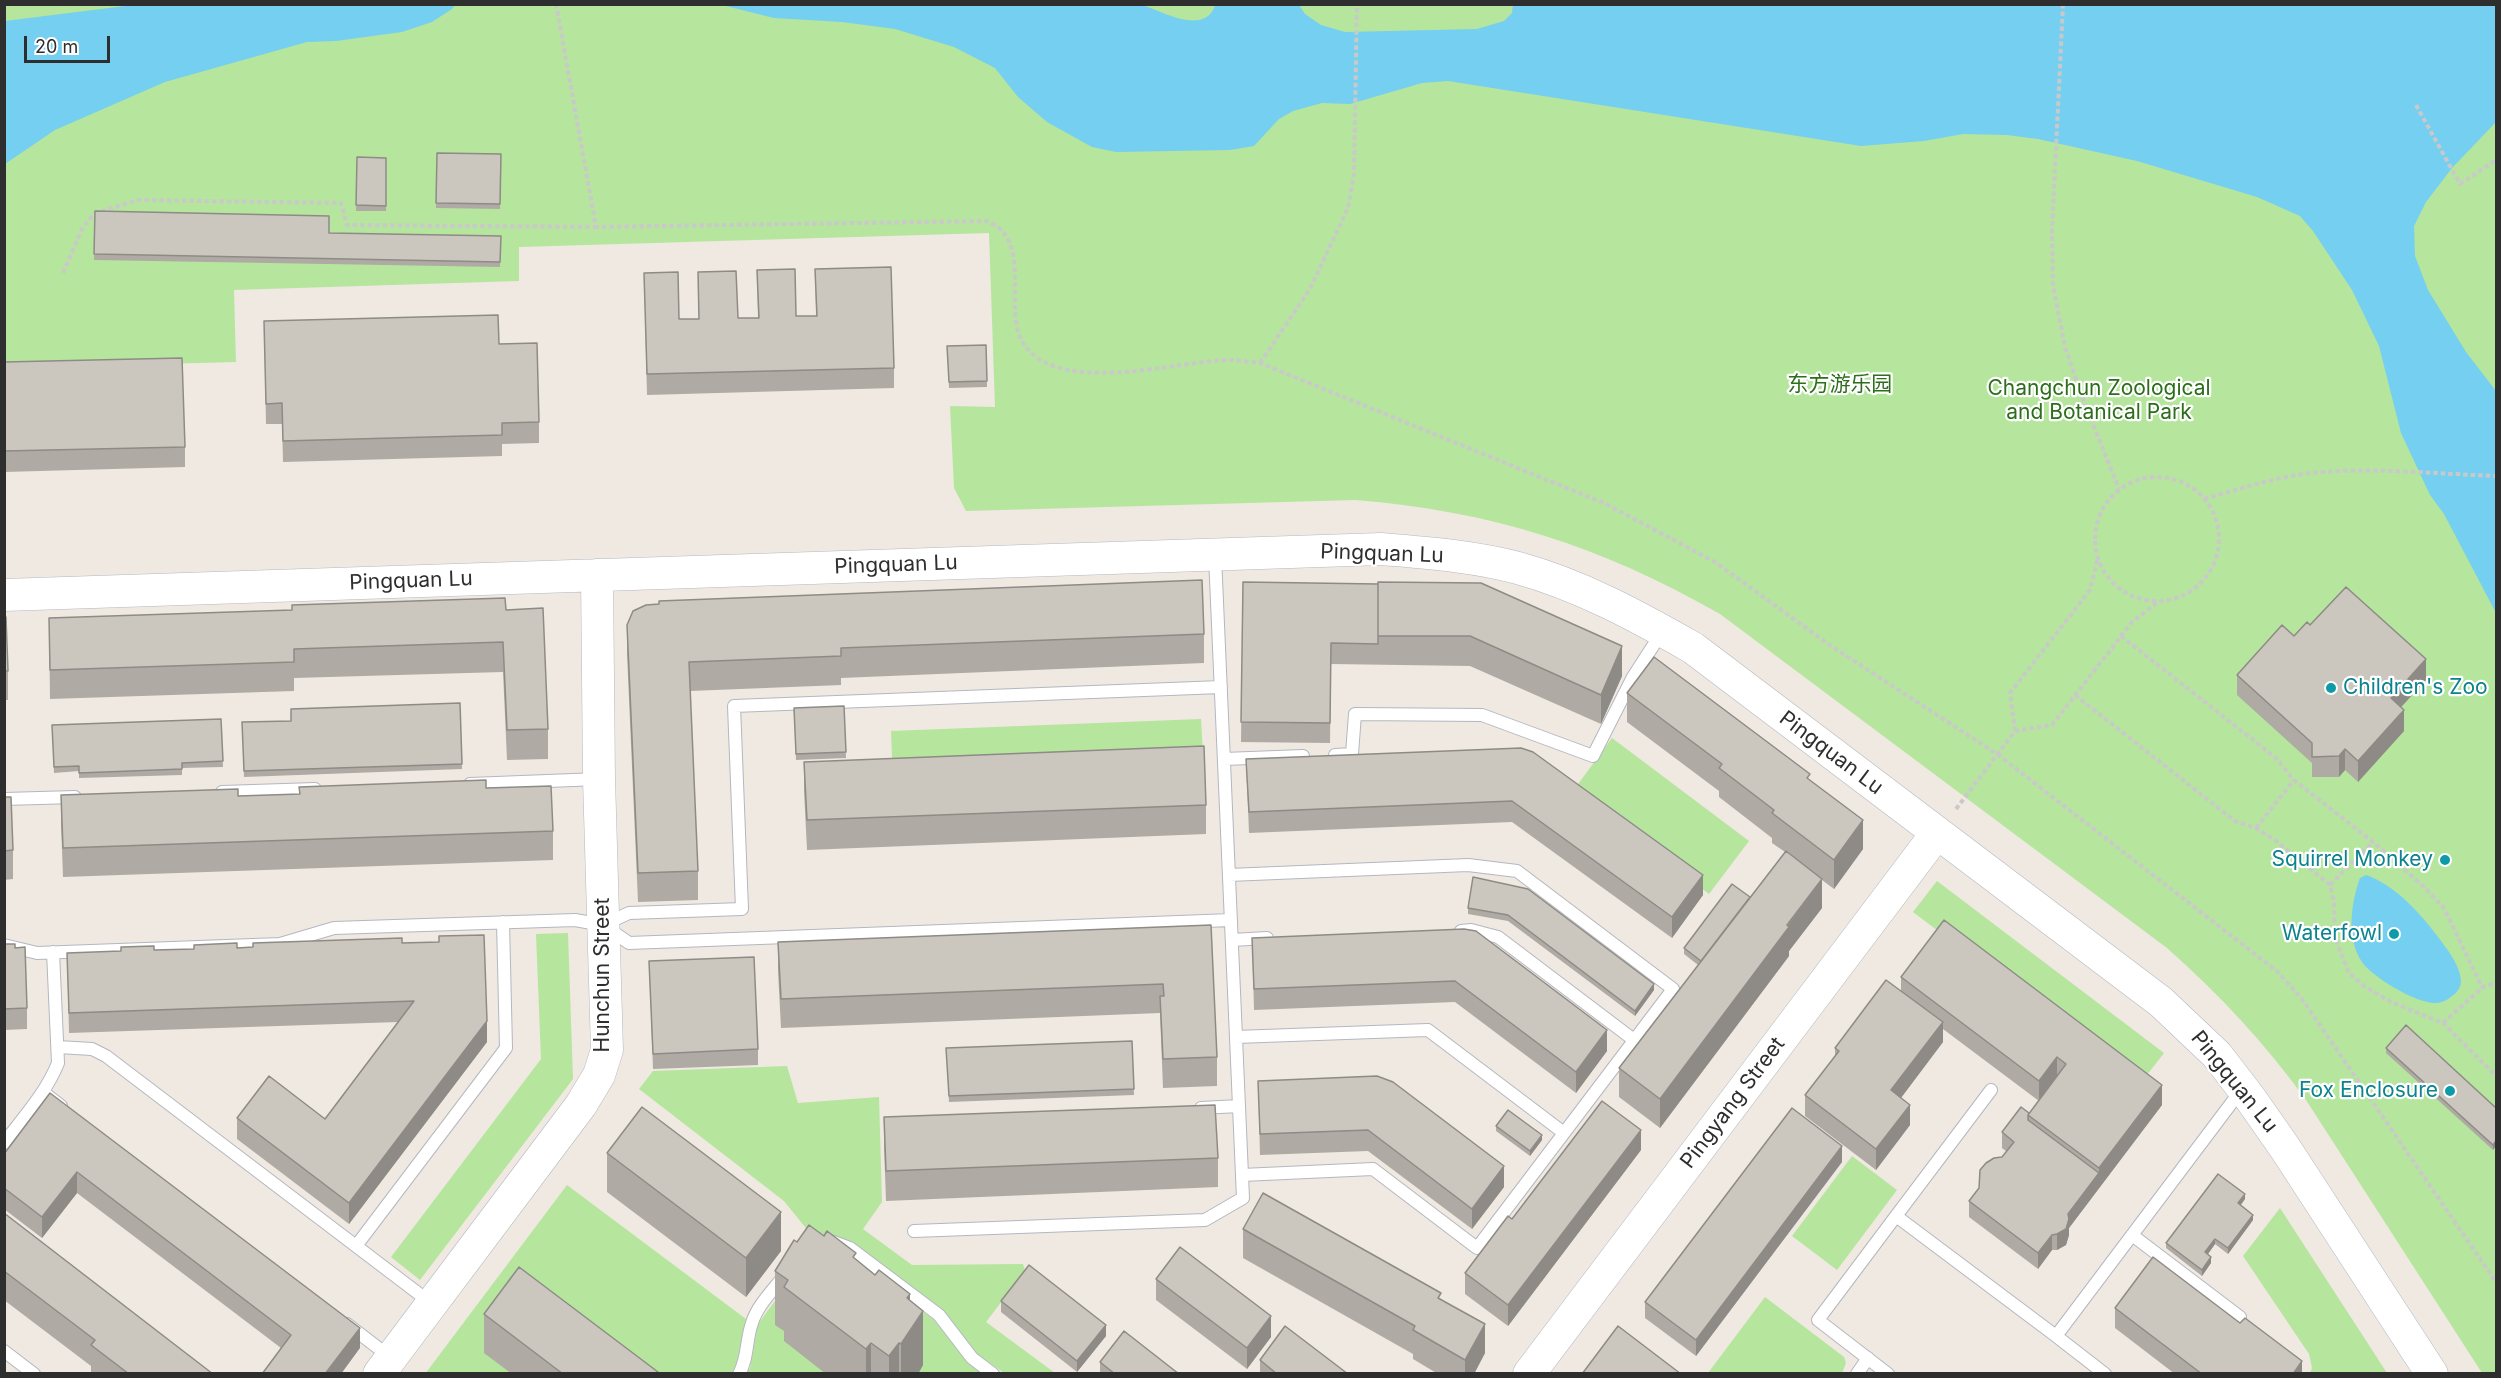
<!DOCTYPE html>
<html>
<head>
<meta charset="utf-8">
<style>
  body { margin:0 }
  #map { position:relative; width:2501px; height:1378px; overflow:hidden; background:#efe9e1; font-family:Inter,sans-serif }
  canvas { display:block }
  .frame { position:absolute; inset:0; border:6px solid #2e2e2e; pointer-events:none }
  .scale { position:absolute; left:24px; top:36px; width:86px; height:27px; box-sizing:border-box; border:3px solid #2e2e2e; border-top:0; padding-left:8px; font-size:18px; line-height:21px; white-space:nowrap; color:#2e2e2e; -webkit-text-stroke:4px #fff; paint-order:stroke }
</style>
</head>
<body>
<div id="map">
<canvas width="2501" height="1378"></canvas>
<div class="frame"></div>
<div class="scale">20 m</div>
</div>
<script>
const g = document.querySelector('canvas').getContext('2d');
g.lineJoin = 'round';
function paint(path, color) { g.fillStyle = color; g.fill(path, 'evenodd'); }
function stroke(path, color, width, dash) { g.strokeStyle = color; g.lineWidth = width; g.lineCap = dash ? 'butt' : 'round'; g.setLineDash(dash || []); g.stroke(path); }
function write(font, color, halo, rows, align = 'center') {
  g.font = font + ' Inter,"Noto Sans SC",sans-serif'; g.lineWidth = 4.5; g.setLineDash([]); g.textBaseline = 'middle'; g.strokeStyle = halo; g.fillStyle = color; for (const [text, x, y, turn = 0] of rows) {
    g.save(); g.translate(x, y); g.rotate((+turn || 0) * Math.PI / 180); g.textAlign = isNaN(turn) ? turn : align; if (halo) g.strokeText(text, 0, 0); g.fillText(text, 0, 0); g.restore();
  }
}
const green = new Path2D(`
  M4 5H2496V1373H2482L2306 1100C2265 1043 2219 994 2167 948L1720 614C1601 546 1492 511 1355 500L966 511 954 488 950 406 995 407 989 233 519 247V281L234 290 236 362 5 368Z
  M1201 719 1204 772 893 784 891 731Z
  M1612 738 1749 841 1709 894 1573 791Z
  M1937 881 2164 1053 2140 1084 1913 912Z
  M568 933 573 1079 420 1280 391 1257 541 1059 536 934Z
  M787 1066 798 1103 879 1097 882 1202 863 1229 912 1265 1023 1264 1025 1271 986 1322 1055 1373H1004L976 1353 943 1311 853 1243C839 1236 828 1233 813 1237L784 1201 639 1089 653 1071Z
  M1852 1156 1897 1190 1837 1270 1792 1236Z
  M567 1185 746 1319 737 1364 732 1373 425 1374Z
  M2280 1208 2387 1373H2310L2312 1368 2309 1354 2243 1256Z
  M846 1254 934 1320 968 1363 982 1373 746 1374 750 1368 758 1324 808 1256Z
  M1765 1297 1844 1357 1846 1363 1842 1373H1708Z`);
const water = new Path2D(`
  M141 4H455V5L452 9 432 22 402 32 336 41 307 42 165 82 55 130 5 164V21Z
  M1143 5C1162 12 1206 36 1215 5H1299L1305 14 1321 25 1345 32 1477 29 1504 21 1512 13 1513 4 2496 5V122L2452 168 2426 202 2414 226 2415 256 2428 290 2466 352 2496 391V613L2444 514 2430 495 2401 433 2379 346 2352 290 2313 231 2300 216 2257 197 2137 161 2038 139 2007 135 1963 134 1924 141 1861 146 1448 81 1422 83 1350 104 1322 103 1293 111 1279 119 1254 146 1230 150 1116 152 1092 147 1047 122 1018 97 995 68 954 47 895 29 842 22 774 18 722 5Z
  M2366 875C2395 885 2420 913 2438 937 2447 949 2460 965 2461 981 2461 987 2457 993 2452 996 2448 1000 2441 1003 2436 1003 2417 1004 2372 977 2362 962 2346 938 2351 903 2360 878Z`);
const path = new Path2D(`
  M556 4 596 227 987 221C992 224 999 227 1002 231 1025 256 1008 304 1019 334 1044 401 1175 361 1228 360 1239 360 1250 362 1260 363L1606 504 1715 562 1831 646 1997 754 2278 972 2302 999 2496 1282
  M2063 4 2052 231 2053 285 2065 347 2081 394 2119 489
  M2416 105 2460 184 2496 160
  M63 273 83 227 95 213 138 200 341 203 347 225 596 227
  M1260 363 1310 289 1348 208 1354 174 1357 4
  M2095 539a62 62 0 1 1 124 0a62 62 0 1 1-124 0Z
  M2204 499C2237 490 2269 479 2303 474 2363 466 2436 474 2496 476
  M2121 636 2276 758 2294 780 2373 842 2424 887 2444 908 2482 987 2496 983
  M2075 695 2235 821 2256 828 2276 841 2330 885 2334 901 2335 938 2349 973 2364 986 2391 1002 2443 1023 2496 1076
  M2015 731 2010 693 2090 590 2098 558
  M1956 809 2015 731 2052 725 2132 622 2158 602
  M2256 828 2294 780
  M2330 885 2373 842
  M2443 1023 2483 987`);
const service = new Path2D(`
  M1335 755 1352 754 1355 714 1482 715 1593 756 1633 677 1662 632
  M1224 759 1303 756
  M470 784 599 779
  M222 792 315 789
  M4 799 75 797
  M1229 875 1468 865 1517 871 1673 989 1477 1248 1373 1169 1242 1175
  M605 924 629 913 742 909 734 706 1221 687
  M1461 931 1471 930 1498 937 1634 1040
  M1232 940 1267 938
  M4 945 37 953 280 944 334 928 575 920 603 925 629 943 1231 920
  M1236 1037 1428 1030 1564 1133
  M58 1047 92 1049 106 1056 431 1303
  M43 1092 61 1106
  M1201 1108 1239 1106
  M4 1143C23 1118 46 1093 58 1063L53 952
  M1896 1216 1991 1090
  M914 1231 1205 1220 1243 1198 1215 556
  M2132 1235 2240 1317
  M834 1242 850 1248 939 1315 972 1358 993 1374
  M356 1246 506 1048 503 922
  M347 1324 390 1357
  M4 1351 34 1374
  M739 1374C748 1359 746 1339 752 1323 757 1306 773 1290 784 1276
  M1857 1374 1868 1358
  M1888 1374 1818 1320 1896 1216 2056 1336
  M2105 1374 2056 1336 2242 1089`);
const tertiary = new Path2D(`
  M4 595 1381 549C1427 553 1473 556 1518 568 1580 585 1637 616 1693 648L2161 1002 2217 1055 2250 1098 2285 1148 2432 1374
  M379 1374 581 1105 599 1075 607 1050 599 779 597 575
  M1529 1374 1937 833`);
const wall = new Path2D(`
  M437 153 501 154 500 209 436 208Z
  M357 157 386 158V211H356Z
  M95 211 329 233 501 236 500 267 94 260Z
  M815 269 894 368V388L647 395 644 273 679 319H699L698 272 738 318H758L757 270 796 316H816Z
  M264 321 499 344 539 422V443L502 444V456L283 462 282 424H266Z
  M986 345 987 387 949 388 947 346Z
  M4 362 185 447V467L4 472Z
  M1243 582 1378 584 1622 676 1601 724 1470 666 1331 664 1330 743 1241 742Z
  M506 610 548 729V759L507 760 503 672 294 678V691L50 699 49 618Z
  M4 617 8 671V700H4Z
  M627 625 1204 634V663L841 678V685L690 691 698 871V900L638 902 627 654Z
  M2310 625 2426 680 2401 707 2404 731 2358 782 2345 770 2339 777H2312V763L2237 695V675Z
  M1627 693 1863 849 1834 889 1822 880V908L1789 951V956L1660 1128 1619 1097V1068L1698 965 1684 954V948L1750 897 1785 852 1772 843V838L1719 797V791L1627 722Z
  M460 703 462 769 244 777 242 722 291 721Z
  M844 706 846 758 796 760 794 708Z
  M221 719 223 767 182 768V775L79 778V771L54 773 52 725Z
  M1533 752 1703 895 1672 938 1512 822 1249 833 1246 759Z
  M804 762 1206 805V834L807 850 804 791Z
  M486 788 553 831V860L63 877 61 824V795L238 796Z
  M4 797 13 850V879L4 880Z
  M1473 877 1654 990 1635 1016 1508 921 1468 914V908Z
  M1211 925 1217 1057V1086L1163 1088 1160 1013 781 1028 778 971V942Z
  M1464 929 1607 1051 1576 1093 1455 1002 1254 1010 1252 938Z
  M402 943 487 1042 349 1224 237 1139V1118L325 1119 398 1022 69 1033 67 953Z
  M4 944 15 948 27 1008V1029L4 1030Z
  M649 961 758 1049V1065L653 1069Z
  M1901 977 2162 1105 2069 1228V1235L2066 1245 2057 1250H2052L2038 1269 1969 1217V1201L2007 1152 2002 1148V1132L2029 1113 2039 1101 1943 1029V1042L1901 1098 1910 1125 1876 1170 1805 1116V1095L1835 1056V1048L1901 991Z
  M1132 1041 1134 1095 949 1102 946 1048Z
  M2386 1048 2496 1108 2493 1150 2386 1053Z
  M1258 1081 1504 1187 1472 1229 1368 1151 1260 1155Z
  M50 1093 360 1348H281L77 1193 42 1238 4 1209V1154Z
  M884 1117 1218 1158V1187L886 1201 884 1147Z
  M1496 1126 1542 1140 1530 1156 1496 1131Z
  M1641 1150 1508 1326 1465 1294V1273Z
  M607 1153 781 1251 746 1297 607 1192Z
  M1842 1162 1696 1356 1645 1318V1302Z
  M2245 1199 2241 1205 2253 1220 2228 1254 2215 1244 2208 1254 2211 1263 2202 1276 2166 1248V1243Z
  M4 1213 213 1374H91V1366L4 1300Z
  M1243 1229 1441 1299 1485 1353 1474 1374H1438L1413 1359V1354L1243 1258Z
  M797 1242 856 1260 910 1301 923 1365 918 1374H826L784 1341V1331L775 1325V1271Z
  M1156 1279 1271 1337 1247 1369 1156 1300Z
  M1001 1301 1106 1336 1077 1372 1001 1312Z
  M2115 1308 2302 1374H2175L2115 1328Z
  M484 1314 658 1374H512L484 1353Z
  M1260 1360 1348 1374H1260Z
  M1100 1362 1179 1374H1100Z`);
const shadedWall = new Path2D(`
  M1622 646V676L1601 724V695Z
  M2426 659V680L2391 718V698Z
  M2404 710V731L2358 782V761Z
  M2345 749V770L2339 777V756Z
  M1863 820V849L1834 889V860Z
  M1703 875V895L1672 938V917Z
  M1822 879V908L1789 951V956L1660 1128V1099Z
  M1654 984V990L1635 1016V1011Z
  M487 1021V1042L349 1224V1203Z
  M1943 1022V1042L1891 1111V1090Z
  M1607 1030V1051L1576 1093V1072Z
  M2057 1057V1078L2039 1102V1081Z
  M2162 1085V1105L2069 1228V1235L2066 1245 2057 1250V1234L2068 1214 2099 1173V1168Z
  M1910 1105V1125L1876 1170V1149Z
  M1641 1130V1150L1508 1326V1305Z
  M1542 1135V1140L1530 1156V1151Z
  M2496 1141V1146L2493 1150V1145Z
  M1842 1146V1162L1696 1356V1340Z
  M1504 1166V1187L1472 1229V1209Z
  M77 1172V1193L42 1238V1217Z
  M2245 1194V1199L2238 1208V1203Z
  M781 1212V1251L746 1297V1258Z
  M2253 1215V1220L2228 1254V1248Z
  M2052 1235V1250L2038 1269V1253Z
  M2215 1239V1244L2205 1258V1252Z
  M2211 1257V1263L2202 1276V1270Z
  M910 1294V1331L923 1311V1365L918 1374H901V1344L907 1298Z
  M1271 1316V1337L1247 1369V1348Z
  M1485 1324V1353L1474 1374H1465V1360Z
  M1106 1325V1336L1077 1372V1361Z
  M360 1328V1348L341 1374H325Z
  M871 1343V1374H866V1349Z
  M899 1343V1374H889V1356Z
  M2302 1361V1374H2293Z`);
const building = new Path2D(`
  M437 153 501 154 500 204 436 203Z
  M357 157 386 158V206L356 205Z
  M95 211 329 216V233L501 236 500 262 94 254Z
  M891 267 894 368 647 374 644 273 678 272 679 319H699L698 272 736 271 738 318H759L757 270 795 269 796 316H817L815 269Z
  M498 315 499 344 537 343 539 422 502 423V435L283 441 282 403 266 404 264 321Z
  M986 345 987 381 949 382 947 346Z
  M182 358 185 447 4 451V362Z
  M1202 580 1204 634 841 648V656L689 662 698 871 638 873 627 625 633 611 646 605 659 604V601Z
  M1243 582 1378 584V644L1331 643 1330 723 1241 722Z
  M1378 582 1481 583 1622 646 1601 695 1470 636H1378Z
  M2346 587 2426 659 2391 698 2404 710 2358 761 2345 749 2339 756 2312 757V743L2237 675 2282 625 2294 636 2307 622 2310 625Z
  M505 598 506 610 543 608 548 729 507 730 503 642 294 649V662L50 670 49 618 292 610V605Z
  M4 617H6L8 671H4Z
  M1654 657 1810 774 1807 778 1863 820 1834 860 1772 813 1774 810 1719 768 1722 764 1627 693Z
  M460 703 462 764 244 771 242 722 291 721V709Z
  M844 706 846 752 796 754 794 708Z
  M221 719 223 761 182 763V769L79 773V766L54 767 52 725Z
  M1204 746 1206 805 807 820 804 762Z
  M1521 748 1533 752 1703 875 1672 917 1512 801 1249 812 1246 759Z
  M486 780V788L551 786 553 831 63 848 61 795 238 789V796L300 794 299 787Z
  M4 797H11L13 850 4 851Z
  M1786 851 1822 879 1787 925 1789 927 1660 1099 1619 1068Z
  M1473 877 1528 889 1654 984 1635 1011 1508 915 1468 908Z
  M1732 884 1750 897 1701 961 1684 948Z
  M1944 920 2162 1085 2099 1168 2028 1115 2066 1064 2057 1057 2039 1081 1901 977Z
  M1211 925 1217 1057 1163 1059 1160 996H1164L1163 984 781 999 778 942Z
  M1464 929 1476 931 1607 1030 1576 1072 1455 981 1254 989 1252 938Z
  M484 935 487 1021 349 1203 237 1118 269 1076 325 1119 414 1001 69 1013 67 953 121 951V947L154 946V950L194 949V945L237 943V948L253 947V943L402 938V943L439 942V936Z
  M4 944H15V948L25 947 27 1008 4 1009Z
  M754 957 758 1049 653 1054 649 961Z
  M1886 980 1943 1022 1891 1090 1910 1105 1876 1149 1805 1095 1839 1051 1835 1048Z
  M2406 1025 2496 1108V1141L2493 1145 2386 1048Z
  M1132 1041 1134 1089 949 1096 946 1048Z
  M1377 1076 1393 1082 1504 1166 1472 1209 1368 1130 1260 1134 1258 1081Z
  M50 1093 360 1328 325 1374H262L291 1335 77 1172 42 1217 4 1188V1154Z
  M1602 1101 1641 1130 1508 1305 1465 1273 1508 1216 1512 1219Z
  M1215 1105 1218 1158 886 1171 884 1117Z
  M642 1107 781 1212 746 1258 607 1153Z
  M2021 1107 2029 1113 2028 1115V1120L2099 1173 2068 1214 2069 1219 2066 1229 2057 1234 2052 1235 2038 1253 1969 1201 1979 1188 1980 1170 1986 1163 1994 1158 2002 1157 2014 1142 2002 1132Z
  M1792 1108 1842 1146 1696 1340 1645 1302Z
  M1508 1110 1542 1135 1530 1151 1496 1126Z
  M2218 1174 2245 1194 2238 1203 2253 1215 2228 1248 2215 1239 2205 1252 2211 1257 2202 1270 2166 1243Z
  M1263 1193 1441 1293 1438 1298 1485 1324 1465 1360 1413 1330 1415 1326 1243 1229Z
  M4 1213 213 1374H129L91 1345 95 1340 4 1271Z
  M809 1225 824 1236 827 1231 856 1253 853 1257 875 1275 879 1270 910 1294 907 1298 923 1311 901 1344 899 1343 889 1356 871 1343 866 1349 784 1287 788 1280 775 1271 794 1240 797 1242Z
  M1180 1247 1271 1316 1247 1348 1156 1279Z
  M2153 1257 2240 1323 2245 1318 2302 1361 2293 1374H2202L2115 1308Z
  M1029 1265 1106 1325 1077 1361 1001 1301Z
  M519 1267 658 1372V1374H563L484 1314Z
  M1285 1326 1348 1374H1277L1260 1360Z
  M1618 1326 1681 1374H1582Z
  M1124 1331 1179 1374H1115L1100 1362Z`);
const markers = [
  [2331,688,6,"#0f9aa8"],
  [2445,860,6,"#0f9aa8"],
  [2394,934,6,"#0f9aa8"],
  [2450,1091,6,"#0f9aa8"]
];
const parkNames = [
  ["东方游乐园",1840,385],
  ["Changchun Zoological",2099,389],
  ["and Botanical Park",2099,413]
];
const streetNames = [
  ["Pingquan Lu",1382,554,2],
  ["Pingquan Lu",896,565,-2],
  ["Pingquan Lu",411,581,-2],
  ["Pingquan Lu",1831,753,37],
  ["Hunchun Street",603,975,-90],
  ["Pingquan Lu",2234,1082,51],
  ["Pingyang Street",1733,1103,-53]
];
const cultureNames = [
  ["Children's Zoo",2343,688,"left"],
  ["Squirrel Monkey",2433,860],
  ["Waterfowl",2382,934],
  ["Fox Enclosure",2438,1091]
];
paint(green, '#b6e59e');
paint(water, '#75cff0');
stroke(service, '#b4b7c1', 14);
stroke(tertiary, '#b4b7c1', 33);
stroke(path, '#c9c9c9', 4, [4.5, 3]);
stroke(service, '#fff', 12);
stroke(tertiary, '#fff', 32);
paint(wall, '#afaba4');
paint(shadedWall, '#8e8b86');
paint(building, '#cbc7bf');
stroke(building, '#8e8b86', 1.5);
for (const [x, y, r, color] of markers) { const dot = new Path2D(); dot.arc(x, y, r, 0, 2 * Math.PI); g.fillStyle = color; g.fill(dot); stroke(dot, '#fff', 2); }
write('21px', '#2c6e1b', '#fff', parkNames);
write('21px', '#2e2e2e', '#fff', streetNames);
write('21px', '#0d838f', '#fff', cultureNames, 'right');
</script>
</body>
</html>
